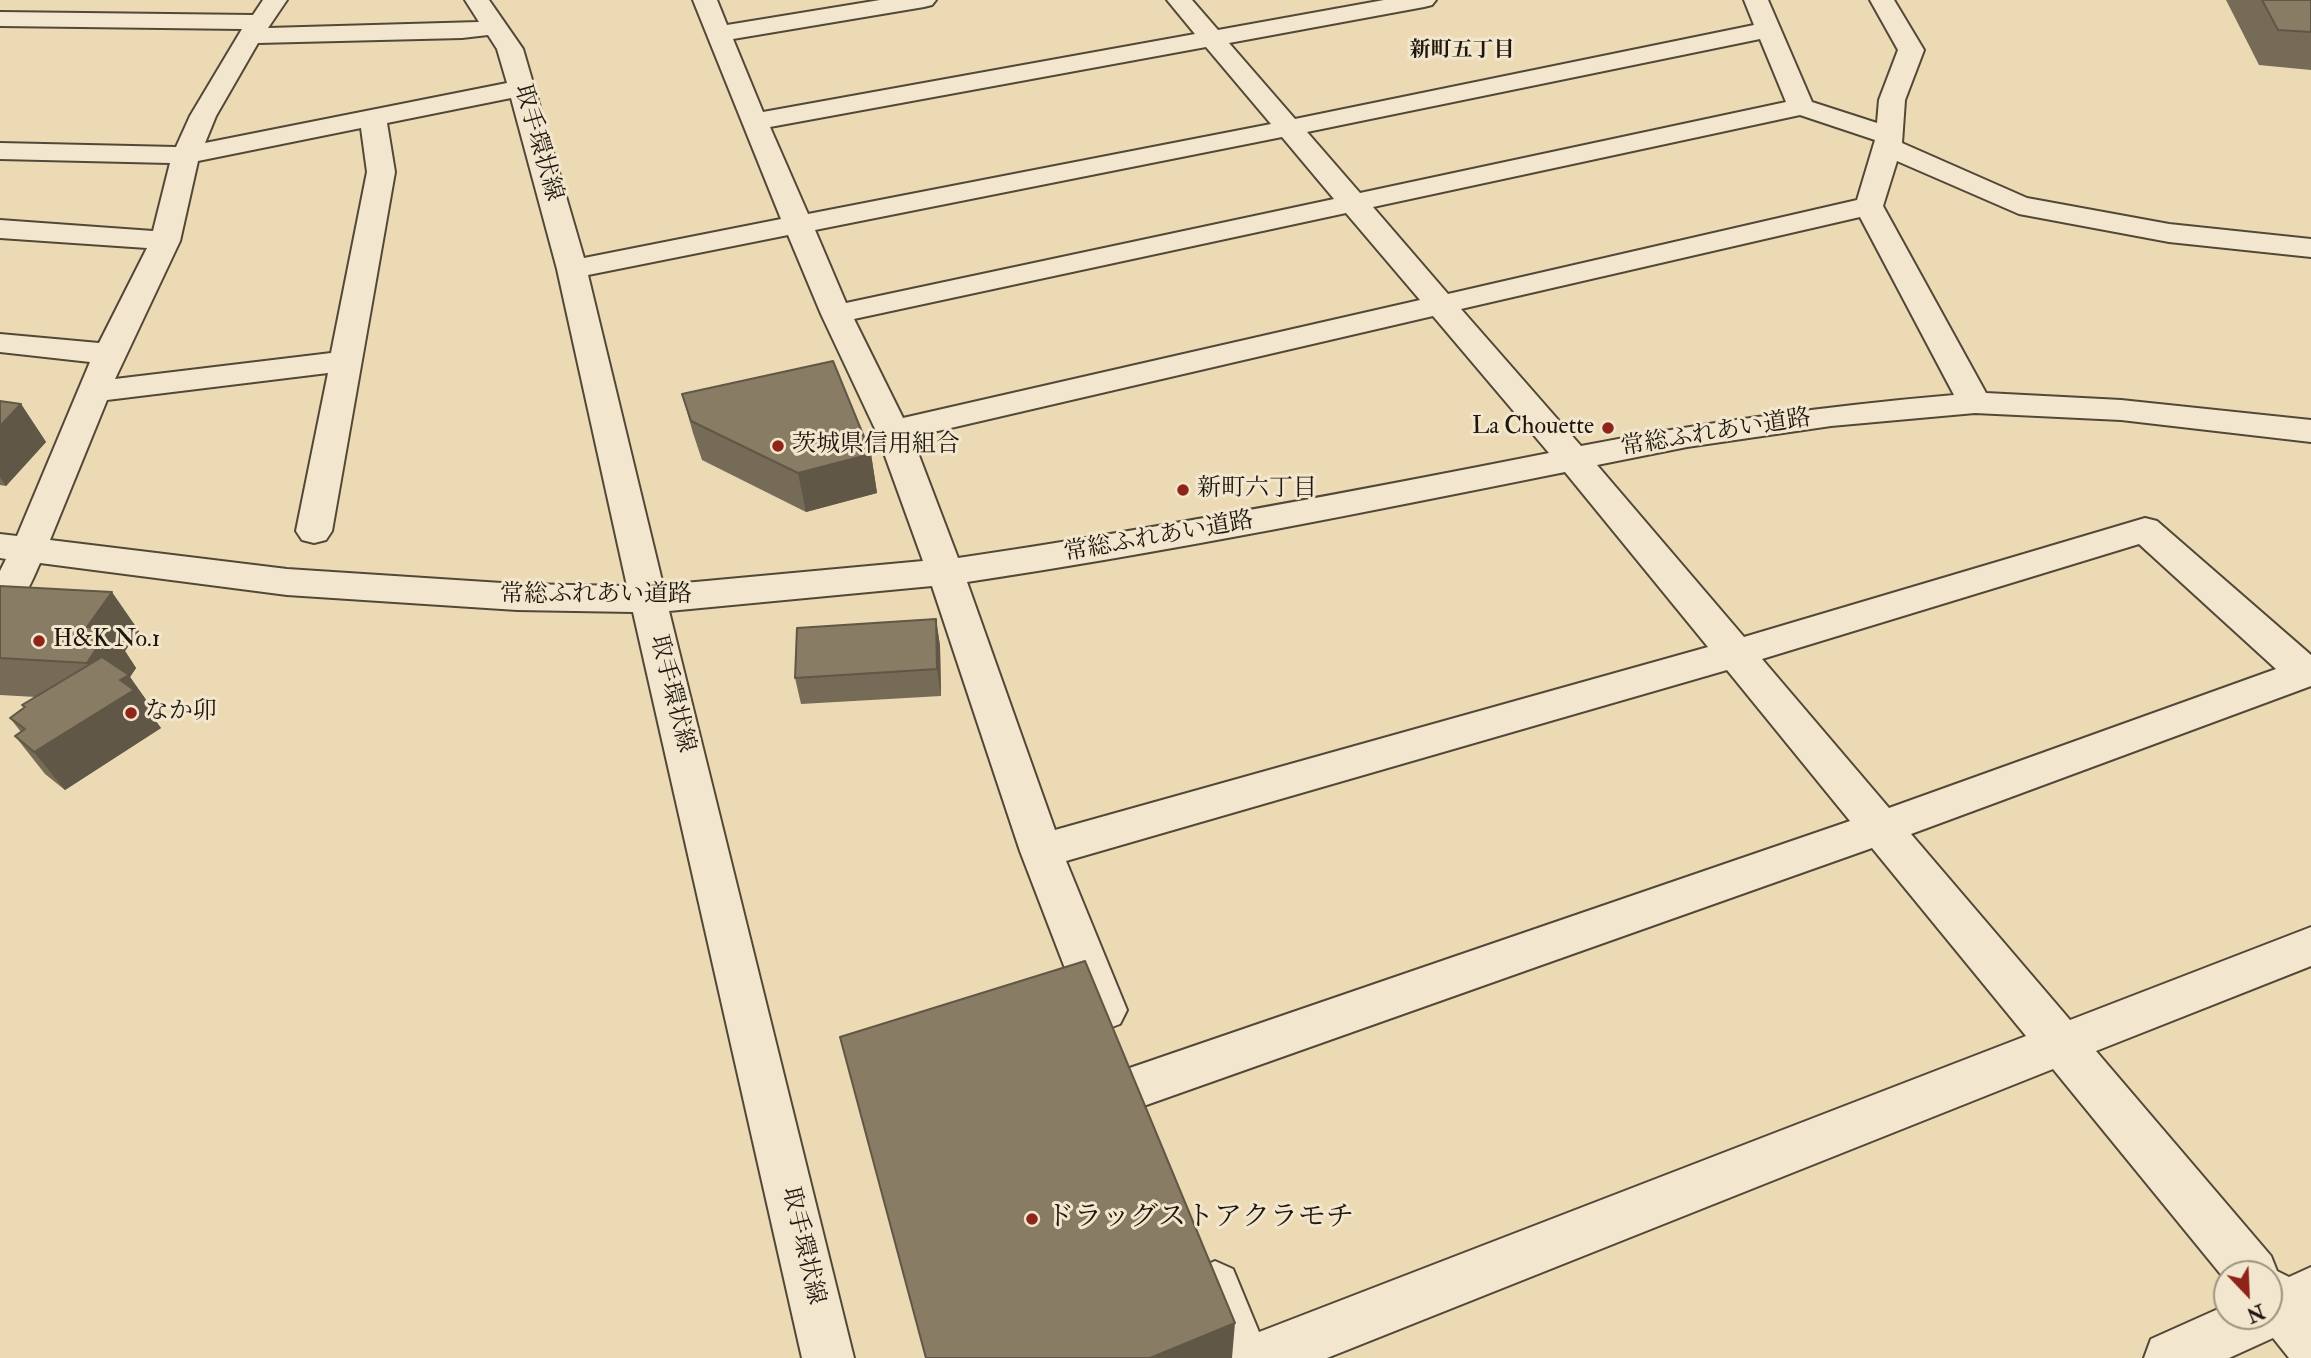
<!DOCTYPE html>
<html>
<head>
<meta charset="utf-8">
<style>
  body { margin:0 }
  #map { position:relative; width:2311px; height:1358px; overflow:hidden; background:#ebdab4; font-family:"IM FELL Double Pica",serif }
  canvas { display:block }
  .north { position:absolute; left:2213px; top:1260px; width:70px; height:70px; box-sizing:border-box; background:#f2e7ce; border:2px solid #9e9481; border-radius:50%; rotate:157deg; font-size:19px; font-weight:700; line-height:28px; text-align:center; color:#1f170e }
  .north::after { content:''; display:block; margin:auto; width:24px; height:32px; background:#8f2418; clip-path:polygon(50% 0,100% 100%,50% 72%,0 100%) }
</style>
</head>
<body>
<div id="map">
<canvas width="2311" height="1358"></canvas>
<div class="north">N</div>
</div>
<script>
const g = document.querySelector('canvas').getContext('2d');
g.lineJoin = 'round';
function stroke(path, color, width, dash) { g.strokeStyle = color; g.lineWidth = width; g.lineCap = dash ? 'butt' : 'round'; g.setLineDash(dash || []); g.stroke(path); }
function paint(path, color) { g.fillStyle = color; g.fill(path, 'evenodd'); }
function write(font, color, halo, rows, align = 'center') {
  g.font = font + ' "IM FELL Double Pica","Noto Serif JP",serif'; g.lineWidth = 6; g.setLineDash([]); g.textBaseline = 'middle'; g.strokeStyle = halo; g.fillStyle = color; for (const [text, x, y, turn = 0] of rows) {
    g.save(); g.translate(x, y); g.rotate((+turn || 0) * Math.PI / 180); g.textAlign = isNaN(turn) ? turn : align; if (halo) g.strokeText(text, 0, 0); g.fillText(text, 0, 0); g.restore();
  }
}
const minor = new Path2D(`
  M263 0H287L268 28 479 22 465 0H489L523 49 584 258 781 219 693 0H717L727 25 880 0H936L932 5 924 7 733 39 763 112 1195 34 1167 0H1192L1218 30 1384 0H1436L1432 5 1424 7 1229 43 1295 119 1754 25 1744 0H1768L1812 102 1877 123 1879 100 1898 50 1870 0H1894L1924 50 1905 100 1902 143 2027 198 2169 224 2311 239V257L2169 242 2019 214 1897 161 1883 206 1986 393 2121 400 2311 420V442L2121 420 1975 413 1831 426 1687 447 1597 465 1744 637 2145 518 2157 521 2311 655V686L1911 834 2070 1020 2311 927V966L2096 1051 2271 1256 2277 1271 2289 1277 2311 1267V1358H2289L2273 1338 2229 1358H2144L2151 1339 2227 1305V1316H2269V1274H2227V1282L2053 1069 1327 1358H1217L1189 1287 1197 1269 1215 1261 1233 1269 1259 1332 2026 1036 1872 848 1135 1109 1118 1102 1111 1087 1118 1072 1850 821 1727 670 1066 861 1127 1010 1120 1024 1104 1030 1088 1024 1081 1010 1020 851 932 586 669 611 854 1358H802L633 612 517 610 287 595 40 563C30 585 24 605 0 612V571L6 559 0 558V534L17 536 90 362 0 352V334L99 343 147 248 0 238V220L153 231 170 163 0 159V143L176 147 190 116 242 29 0 26V12L253 15ZM488 35 497 49 507 83 205 143 216 116 258 43 462 38ZM1760 39 1786 102 1360 193 1307 132ZM1206 47 1271 124 808 214 770 127ZM511 98 557 269 627 586 517 584 287 569 50 540 107 400 328 373 296 531 302 540 314 543 326 540 332 531 395 172 387 123ZM1800 115 1875 140 1857 200 1448 294 1373 207ZM361 128 367 172 331 353 115 379 180 241 198 161ZM1282 137 1334 199 846 303 815 230ZM1346 213 1420 300 903 418 854 319ZM1860 217 1954 395C1828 406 1705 422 1581 446L1461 309ZM788 235 821 314 876 431 923 561 663 585 588 275ZM1433 316 1549 453C1352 492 1156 529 958 558L912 437ZM1565 472 1708 647 1055 830 967 582C1168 552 1366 512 1565 472ZM2139 544 2276 669 1889 808 1762 659Z`);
const wall = new Path2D(`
  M2226 0H2311V70L2259 65Z
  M682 394 871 454 877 493 806 512 702 460 693 433Z
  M0 401 21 404 46 442 6 486 0 485Z
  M0 586 139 631 125 651 136 668 130 677 156 714 152 716 161 728 65 790 45 774 15 736 21 732 10 718 24 708 22 705 36 697 0 695Z
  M936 619 940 646 941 696 801 704 795 678Z`);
const shadedWall = new Path2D(`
  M21 404 46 442 6 486 0 477V426Z
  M871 454 877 493 806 512 798 473Z
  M112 592 139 631 125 651 136 668 130 677 156 714 152 716 161 728 65 790 34 752 114 701 87 663V627Z
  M936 619 940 646 941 696 937 669Z
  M1235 1323 1232 1358H1150Z`);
const building = new Path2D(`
  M2262 0H2311V32L2278 30Z
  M833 361 871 454 798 473 691 421 682 394Z
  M0 401 21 404 0 426Z
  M0 586 112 592 87 627 109 629 87 663 0 658Z
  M936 619 937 669 795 678 797 628Z
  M102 657 129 675 120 680 134 690 34 752 15 736 25 729 10 718 25 707 22 705Z
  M1085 961 1235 1323 1150 1358H926L840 1037Z`);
const markers = [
  [1608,428,7,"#8f2418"],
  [778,446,7,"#8f2418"],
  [1183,490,7,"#8f2418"],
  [39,641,7,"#8f2418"],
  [131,713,7,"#8f2418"],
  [1032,1219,7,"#8f2418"]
];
const farNeighbourhoodnames = [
  ["新町五丁目",1462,51]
];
const streetNames = [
  ["取手環状線",537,143,74],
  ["常総ふれあい道路",1716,434,-9],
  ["常総ふれあい道路",1159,538,-10],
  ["常総ふれあい道路",596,596],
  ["取手環状線",671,694,76],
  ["取手環状線",802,1246,77]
];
const poiNames = [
  ["La Chouette",1594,428,"right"],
  ["茨城県信用組合",792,446],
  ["新町六丁目",1197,490],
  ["H&K No.1",53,641],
  ["なか卯",145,713]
];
const nearPoinames = [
  ["ドラッグストアクラモチ",1046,1219]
];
stroke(minor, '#524838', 4);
paint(minor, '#f2e7ce');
paint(wall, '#766b56');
paint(shadedWall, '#605746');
paint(building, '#897c64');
stroke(building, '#605746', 2);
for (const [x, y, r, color] of markers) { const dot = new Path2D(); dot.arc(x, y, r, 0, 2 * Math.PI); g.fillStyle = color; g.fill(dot); stroke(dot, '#f2e7ce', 2.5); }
write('bold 21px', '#1f170e', '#f2e7ce', farNeighbourhoodnames);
write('24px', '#1f170e', '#f2e7ce', streetNames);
write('24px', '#1f170e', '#f2e7ce', poiNames, 'left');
write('28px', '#1f170e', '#f2e7ce', nearPoinames, 'left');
</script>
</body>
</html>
